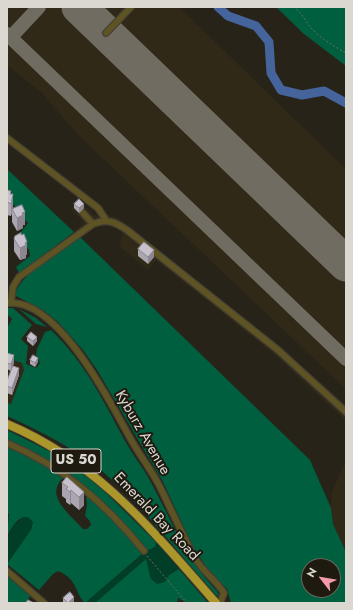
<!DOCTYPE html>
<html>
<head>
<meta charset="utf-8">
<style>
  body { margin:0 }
  #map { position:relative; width:353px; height:610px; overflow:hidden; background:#282319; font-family:Jost,sans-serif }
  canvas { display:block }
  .frame { position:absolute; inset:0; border:8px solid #dbd8d1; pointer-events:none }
  .north { position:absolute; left:301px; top:558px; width:40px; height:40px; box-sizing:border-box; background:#1e1a10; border:1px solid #6a665d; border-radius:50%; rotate:301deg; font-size:11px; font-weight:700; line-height:16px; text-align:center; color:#dbd8d1 }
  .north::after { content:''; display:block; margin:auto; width:14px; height:18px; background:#f39aa8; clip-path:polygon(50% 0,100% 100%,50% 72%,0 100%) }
</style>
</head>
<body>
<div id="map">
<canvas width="353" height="610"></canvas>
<div class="frame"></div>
<div class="north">N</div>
</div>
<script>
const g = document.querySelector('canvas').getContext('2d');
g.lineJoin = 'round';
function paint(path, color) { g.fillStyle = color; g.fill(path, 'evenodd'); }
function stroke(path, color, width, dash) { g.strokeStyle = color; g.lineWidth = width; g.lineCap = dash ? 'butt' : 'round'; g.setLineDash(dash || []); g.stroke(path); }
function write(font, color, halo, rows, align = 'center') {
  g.font = font + ' Jost,sans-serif'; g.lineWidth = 4; g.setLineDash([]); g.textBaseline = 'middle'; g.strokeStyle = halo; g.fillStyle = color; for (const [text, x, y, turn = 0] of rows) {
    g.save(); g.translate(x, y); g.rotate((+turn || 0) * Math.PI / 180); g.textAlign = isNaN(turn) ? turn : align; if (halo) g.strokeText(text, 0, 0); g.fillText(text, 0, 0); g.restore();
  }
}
const built = new Path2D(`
  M7 7H179L346 169V389L78 135 41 92 7 65Z
  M80 200 94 216 103 213 116 217 125 223 279 346 346 405V421L274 354 156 260 148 270 119 246 123 234 116 228 106 225 99 226 80 237 74 232 84 223 71 209Z
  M7 358 22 363 24 370 11 404 7 403Z
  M346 460V552L333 524 331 508 332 492Z`);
const green = new Path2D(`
  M24 517H28L33 522 31 530 7 564C7 543 4 530 24 517Z
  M156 542 179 569 169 575 165 582 157 585 151 579 146 559 95 603H85L146 551 155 547Z`);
const forest = new Path2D(`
  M276 7H346V66L304 34Z
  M7 169 74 232 19 273 16 267 30 256 29 250 18 236 28 223 15 210V206L7 201Z
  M80 237 310 460 331 508 333 524 346 552V603H231L227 589 209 571 193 547 163 482 97 370 83 350 58 322 43 310 16 296C14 278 66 247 80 237ZM309 566H333V590H309Z
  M7 308H13L32 325 21 339 28 346 26 364 36 368 40 363 36 355 37 349 45 332 51 330C88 366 104 403 128 446 134 457 142 466 148 477 170 516 185 558 217 591L219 595 217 596 209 587C174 548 142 505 102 471 74 448 40 431 7 416V403L11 404 24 370 22 363 7 358V328L12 319 7 314Z
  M19 309 36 318 47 327 36 324Z
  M7 430 49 451 85 475 105 492 156 542 155 547 146 551C109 503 63 463 7 440Z
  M7 447 42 464 63 478C44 496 70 514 83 529H87L91 525 90 521 85 516 87 505 86 495C107 513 125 532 142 554L85 603C75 594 78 579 58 571L53 574 39 590 7 564 31 530 33 522 28 517C17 516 12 528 7 536L9 514 7 513Z
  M146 559 151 579 157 584 165 582 169 575 179 569 208 603H187L178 598 177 603H95Z
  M7 576 30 596 26 603H7Z`);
const river = new Path2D(`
  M218 7 228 16 256 26 269 42 271 73 281 90 302 95 324 91 346 103`);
const taxiway = new Path2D(`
  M7 34 346 359
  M11 37 39 7`);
const runway = new Path2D(`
  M79 7 346 264`);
const path = new Path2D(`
  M293 7C302 12 305 21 312 29 320 38 335 47 346 53
  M147 556 187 603`);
const minor = new Path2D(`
  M106 33 131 7
  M7 138 98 208 106 220
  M83 213 93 224
  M7 303C57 297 109 400 129 436 138 453 150 468 159 485 171 509 182 534 195 558 203 572 216 580 224 593L220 603
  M11 303 13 287 19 277 93 224C107 218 115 222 127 230L278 350 346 412
  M7 443C65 468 104 502 144 551
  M7 571 44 603`);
const highway = new Path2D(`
  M7 424C99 463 152 530 216 603`);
const wall = new Path2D(`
  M7 190 11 194 13 207 12 209 25 225H23V228L17 231 12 222V213L11 216 7 215Z
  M74 204 84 208 79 213 74 208Z
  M14 239 27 254 26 255V258L20 260 14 251Z
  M138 249 154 257 148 264 138 256Z
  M27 337 37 341 33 346 27 341Z
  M7 353 14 362 13 366 19 375 12 395 7 393V381L11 371 7 369Z
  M30 360 38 362 35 367 30 364Z
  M67 477 84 505 79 510 71 503 70 505 66 502V499L62 496V483Z
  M63 598 74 601 72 603H64L63 602Z`);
const shadedWall = new Path2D(`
  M13 194V207L12 210V209L11 216V204Z
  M84 204V208L79 213V208Z
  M25 212V225H23V228L17 231V218L22 213Z
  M27 242V254L26 255V258L20 260V248L25 243Z
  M154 250V257L148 264V257Z
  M37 337V341L33 346V341Z
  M14 355V362L11 371V364Z
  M38 358V362L35 367V363Z
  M19 368V375L12 395V388Z
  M71 490V503L70 505V492Z
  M84 492V505L79 510V497Z
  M74 597V601L72 603H68Z`);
const building = new Path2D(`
  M7 190 11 191 10 194H13L11 204 7 202Z
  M79 199 84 204 79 208 74 204Z
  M22 205 25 212 22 213 23 215 17 218 12 209Z
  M21 233V235L24 234 27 242 25 243 26 245 20 248 14 239 15 236Z
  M144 242 154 250 148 257 138 249Z
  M31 332 37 337 33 341 27 337Z
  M7 353 14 355 11 364 7 363Z
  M33 355 38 358 35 363 30 360Z
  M13 366 19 368 12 388 7 386V381Z
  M67 477 84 492 79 497 71 490 70 492 66 489 68 487 62 483Z
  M70 592 74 597 68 603 63 598Z
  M28 600 34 603H26Z`);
const shields = [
  [76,461,50]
];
const shieldNames = [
  ["US 50",76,461]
];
const streetNames = [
  ["Kyburz Avenue",142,433,60],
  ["Emerald Bay Road",156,517,46]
];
paint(built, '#302918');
paint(green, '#003e27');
paint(forest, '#005f3e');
stroke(river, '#44649b', 9);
stroke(taxiway, '#706c62', 14);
stroke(runway, '#706c62', 35);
stroke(minor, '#454036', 8);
stroke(highway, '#454036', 10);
stroke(path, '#706b63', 1, [2, 2]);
stroke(minor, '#5e5423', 5.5);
stroke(highway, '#aa962b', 8);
paint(wall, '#aba5b0');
paint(shadedWall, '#8b8690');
paint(building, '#c7c0cd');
stroke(building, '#8b8690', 1);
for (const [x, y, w] of shields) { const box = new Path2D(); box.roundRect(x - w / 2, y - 12, w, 24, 3); g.fillStyle = '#1e1a10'; g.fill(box); stroke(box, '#dbd8d1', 1); }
write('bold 14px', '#dbd8d1', null, shieldNames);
write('15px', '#dbd8d1', '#1e1a10', streetNames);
</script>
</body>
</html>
